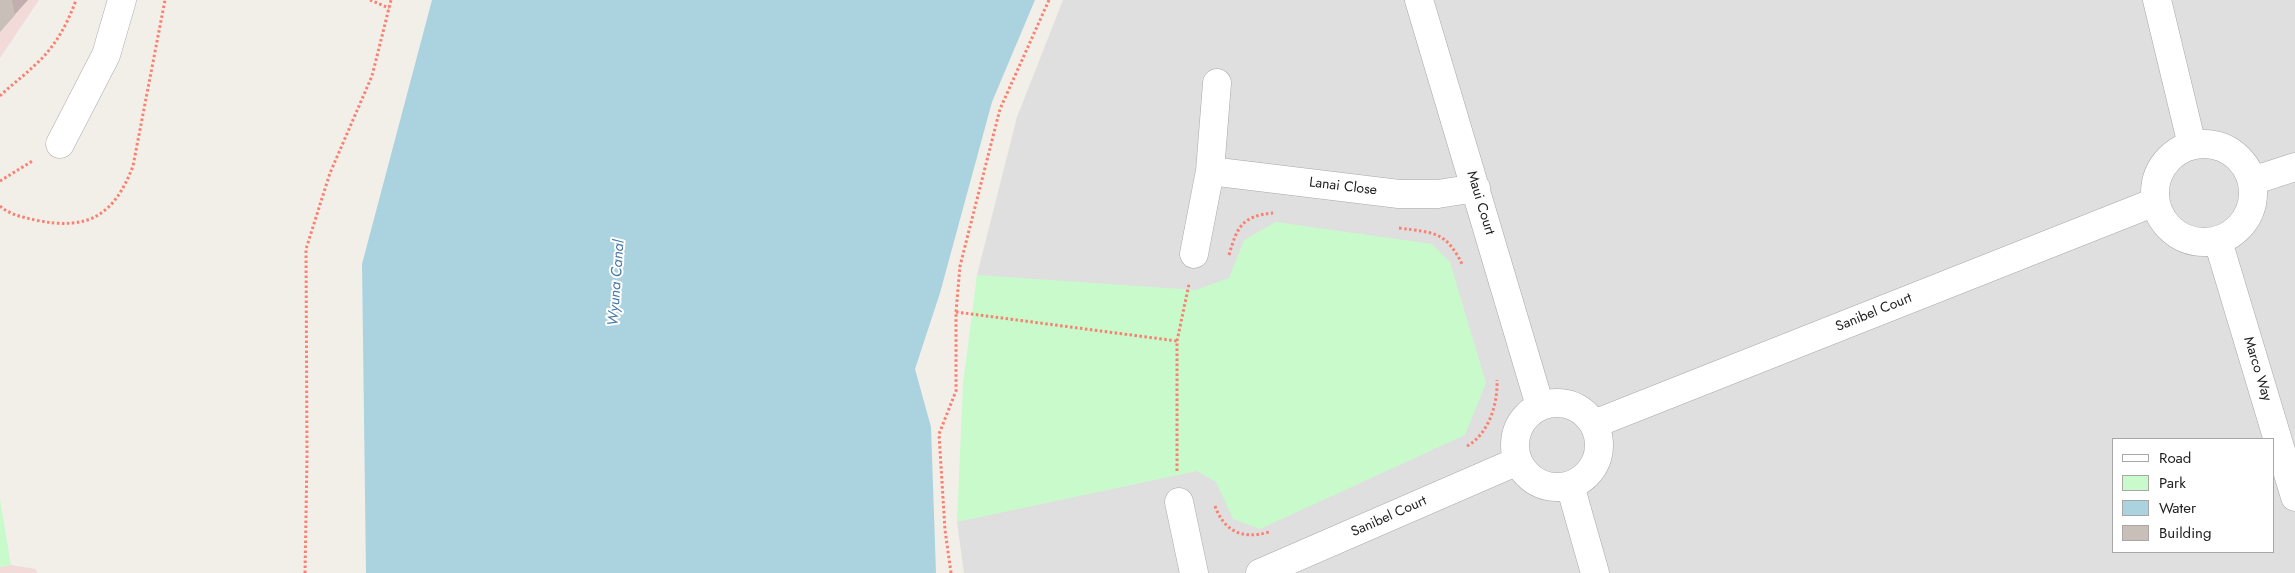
<!DOCTYPE html>
<html>
<head>
<meta charset="utf-8">
<style>
  body { margin:0 }
  #map { position:relative; width:2295px; height:573px; overflow:hidden; background:#f2efe9; font-family:Jost,sans-serif }
  canvas { display:block }
  .legend { position:absolute; left:2112px; top:438px; width:162px; height:115px; box-sizing:border-box; background:#fff; border:1px solid #a7a7a7; margin:0; padding:6px 9px; list-style:none; font-size:15px; color:#222 }
  .legend li { display:flex; align-items:center; gap:10px; height:25px }
  .legend b { width:25px; border:1px solid #a7a7a7 }
</style>
</head>
<body>
<div id="map">
<canvas width="2295" height="573"></canvas>
<ul class="legend">
<li><b style="height:6px;background:#fff"></b>Road</li>
<li><b style="height:14px;background:#c8facc"></b>Park</li>
<li><b style="height:14px;background:#aad3df"></b>Water</li>
<li><b style="height:14px;background:#c7bfb8"></b>Building</li>
</ul>
</div>
<script>
const g = document.querySelector('canvas').getContext('2d');
g.lineJoin = 'round';
function paint(path, color) { g.fillStyle = color; g.fill(path, 'evenodd'); }
function stroke(path, color, width, dash) { g.strokeStyle = color; g.lineWidth = width; g.lineCap = dash ? 'butt' : 'round'; g.setLineDash(dash || []); g.stroke(path); }
function write(font, color, halo, rows, align = 'center') {
  g.font = font + ' Jost,sans-serif'; g.lineWidth = 4; g.setLineDash([]); g.textBaseline = 'middle'; g.strokeStyle = halo; g.fillStyle = color; for (const [text, x, y, turn = 0] of rows) {
    g.save(); g.translate(x, y); g.rotate((+turn || 0) * Math.PI / 180); g.textAlign = isNaN(turn) ? turn : align; if (halo) g.strokeText(text, 0, 0); g.fillText(text, 0, 0); g.restore();
  }
}
const residential = new Path2D(`
  M1063 0H2295V573H964L957 522 977 275 1017 117ZM2114 439H2274V552H2114Z`);
const commercial = new Path2D(`
  M0 0H39L0 58Z
  M11 565 36 569 37 573H0V567Z`);
const park = new Path2D(`
  M1276 222 1432 244 1450 262 1486 383 1465 435 1260 529 1233 519 1216 482 1197 471 957 522 963 384 977 275 1196 290 1229 278 1244 240Z
  M0 499 11 565 0 567Z`);
const water = new Path2D(`
  M432 0H1035L992 102 940 293 915 369 931 427 936 573H366L362 264Z`);
const shadow = new Path2D(`
  M0 0H28L0 31Z`);
const building = new Path2D(`
  M0 0H12L15 15 0 32Z`);
const path = new Path2D(`
  M370 0 389 8
  M0 96C11 85 24 76 35 65 55 47 67 25 76 0
  M0 181 34 160
  M0 206C10 215 23 217 35 220 88 231 114 216 133 166L165 0
  M1399 228C1435 233 1446 231 1463 266
  M1229 255C1237 227 1242 216 1273 213
  M956 312 1177 341
  M1467 446C1489 434 1498 403 1497 380
  M1177 471V341L1189 284
  M1215 506C1224 531 1242 540 1269 532
  M305 573 307 457 306 249 330 173 372 76 391 0
  M951 573 945 530 939 434 956 391V312L960 266 1000 109 1049 0`);
const street = new Path2D(`
  M1419 0 1540 406
  M2157 0 2192 145
  M2155 193a49 49 0 1 1 98 0a49 49 0 1 1-98 0Z
  M60 144 106 55 122 0
  M1210 171 1399 194H1438L1476 188
  M2252 181 2295 167
  M2218 241 2295 497
  M1194 254 1210 171 1217 83
  M1515 445a42 42 0 1 1 84 0a42 42 0 1 1-84 0Z
  M1594 424 2155 202
  M1570 485 1595 573
  M1179 502 1194 573
  M1260 573 1518 461`);
const streetNames = [
  ["Lanai Close",1343,187,7],
  ["Maui Court",1480,203,73],
  ["Sanibel Court",1874,313,-22],
  ["Marco Way",2257,369,73],
  ["Sanibel Court",1389,517,-24]
];
const waterNames = [
  ["Wyuna Canal",617,283,-86]
];
paint(residential, '#e0dfdf');
paint(commercial, '#f2dad9');
paint(park, '#c8facc');
paint(water, '#aad3df');
paint(shadow, '#0003');
paint(building, '#c7bfb8');
stroke(street, '#a9a9a9', 29);
stroke(path, '#fa8072', 3, [2.5, 2.5]);
stroke(street, '#fff', 28);
write('14px', '#222', '#fff', streetNames);
write('italic 15px', '#4a7aab', '#fff', waterNames);
</script>
</body>
</html>
